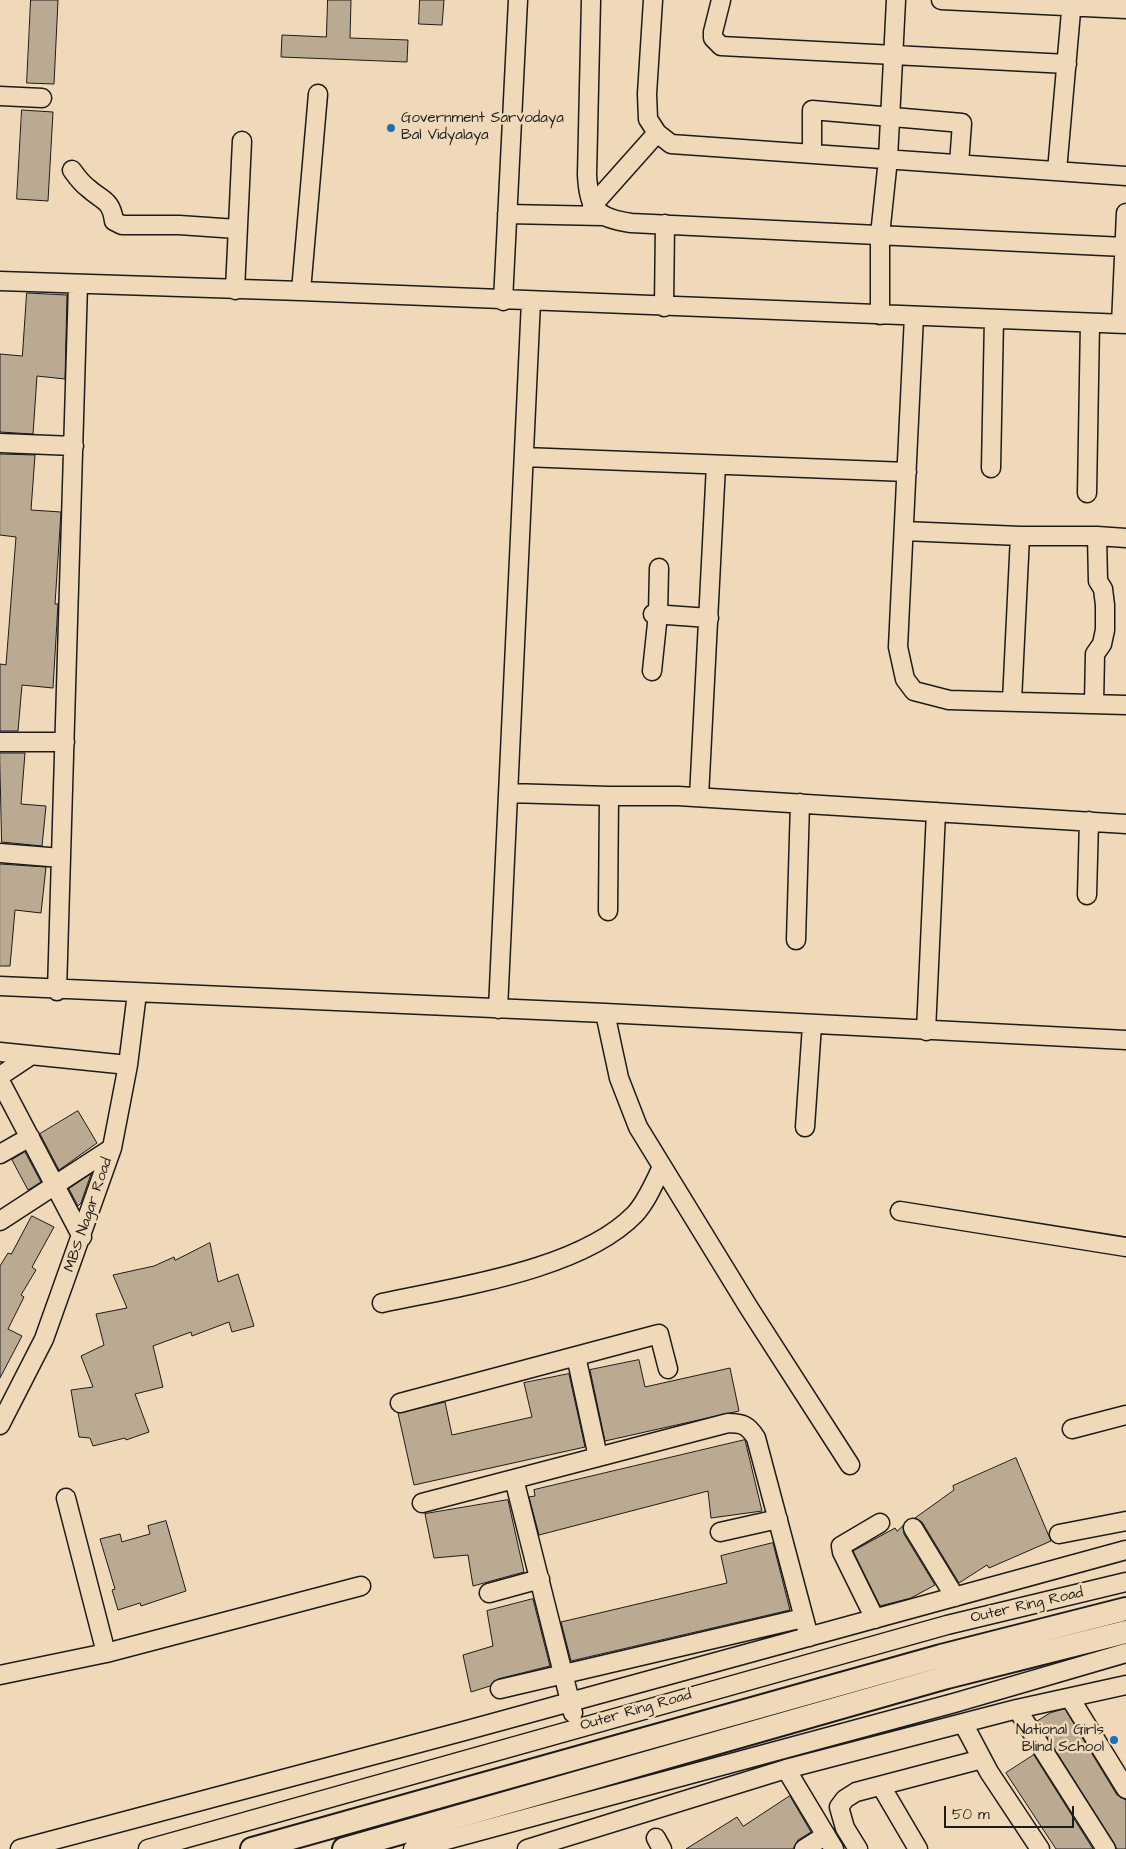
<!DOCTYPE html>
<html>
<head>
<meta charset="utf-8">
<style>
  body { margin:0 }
  #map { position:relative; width:1126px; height:1849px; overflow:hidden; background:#efd9b8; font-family:"Architects Daughter",sans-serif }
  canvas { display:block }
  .scale { position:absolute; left:944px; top:1806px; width:130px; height:22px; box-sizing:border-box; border:2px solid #1c1c1c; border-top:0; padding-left:6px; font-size:15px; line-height:18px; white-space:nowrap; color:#1c1c1c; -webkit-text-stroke:4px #efd9b8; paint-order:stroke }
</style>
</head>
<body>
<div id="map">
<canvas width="1126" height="1849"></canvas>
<div class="scale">50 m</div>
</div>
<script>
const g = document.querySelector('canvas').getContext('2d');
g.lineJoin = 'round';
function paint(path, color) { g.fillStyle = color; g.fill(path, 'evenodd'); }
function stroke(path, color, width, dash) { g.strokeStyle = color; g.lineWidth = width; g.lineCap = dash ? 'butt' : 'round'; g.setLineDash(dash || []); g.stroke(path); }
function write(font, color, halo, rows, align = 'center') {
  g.font = font + ' "Architects Daughter",sans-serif'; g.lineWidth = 5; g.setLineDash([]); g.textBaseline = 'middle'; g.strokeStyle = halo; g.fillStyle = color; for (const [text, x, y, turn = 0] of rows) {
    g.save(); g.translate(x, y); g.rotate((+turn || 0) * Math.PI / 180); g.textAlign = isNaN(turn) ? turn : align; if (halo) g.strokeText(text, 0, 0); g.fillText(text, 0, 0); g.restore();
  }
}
const building = new Path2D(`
  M31 0H58L54 84 27 83Z
  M328 0H351L350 38 408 40 407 62 281 57 282 35 326 37Z
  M420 0H444L442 25 419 24Z
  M22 110 53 112 48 201 17 199Z
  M27 293 67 295 65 379 37 376 33 434 0 432V354L22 356Z
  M0 454 35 455 31 510 61 512 55 604H58L53 688 22 685 18 731H0V664L6 665 16 537 0 535Z
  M0 753H25L21 804 46 806 42 846 2 842Z
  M0 864 46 867 41 913 15 910 10 966H0Z
  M78 1111 97 1143 59 1170 40 1134Z
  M25 1152 41 1182 28 1190 12 1160Z
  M91 1174 81 1203 78 1206 69 1189Z
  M32 1216 54 1227 32 1267 36 1270 21 1295 24 1297 8 1329 22 1336 0 1378V1266L8 1253 11 1254Z
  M210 1243 218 1282 238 1274 254 1326 232 1332 229 1322 192 1336 191 1332 153 1346 163 1387 135 1394 149 1432 126 1440 125 1438 93 1446 90 1438 79 1437 71 1390 93 1387 81 1356 104 1345 96 1314 127 1308 113 1275 154 1266 174 1257 175 1260Z
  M639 1360 645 1387 730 1368 739 1411 605 1441 590 1370Z
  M569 1374 585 1447 414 1485 398 1413 445 1402 452 1435 532 1417 524 1383Z
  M745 1440 762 1511 711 1518 708 1491 539 1535 529 1497 535 1496 534 1490Z
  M1016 1458 1051 1541 989 1568 987 1565 959 1583 922 1522 915 1518 954 1490 953 1486Z
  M508 1500 524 1572 473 1586 468 1555 434 1558 425 1514Z
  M166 1521 186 1591 141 1606 140 1603 118 1610 112 1590 115 1589 100 1539 120 1534 122 1542 125 1541 150 1534 148 1526Z
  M903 1526 904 1534 935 1585 911 1598 880 1606 853 1551 895 1528 897 1531Z
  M773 1543 790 1610 571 1661 561 1622 727 1583 721 1556Z
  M533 1599 550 1666 498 1679 490 1686 471 1692 463 1655 493 1646 487 1611Z
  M1065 1709 1117 1795 1126 1800V1849H1117L1037 1721 1050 1713Z
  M1034 1755 1093 1849H1056L1006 1773Z
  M790 1796 811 1832 798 1840 793 1849H686L737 1817 743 1826Z`);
const minor = new Path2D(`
  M591 0 587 175C589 209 596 218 631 223L1124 247
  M653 0 647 94 648 119 657 133 671 144 1126 176
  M721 0 713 32V38L721 46 1067 64
  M941 0 1126 9
  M0 96 42 98
  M812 153V110L962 123 959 164
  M72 170C77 177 81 183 88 188 102 201 111 199 114 221L122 225H179L237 229
  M1057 171 1072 0
  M592 206 657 133
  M507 214 603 216
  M0 281 301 291 1126 324
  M235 290 242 141
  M301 291 318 94
  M503 301 518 0
  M664 307 665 224
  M880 315V235L888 159 896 0
  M914 316 898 647 905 679 914 691 949 700 1126 705
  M1121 324 1126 213
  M0 443 74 446
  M524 457 907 472
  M991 468 994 319
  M1087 493 1090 323
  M904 531 1020 536H1097L1098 581 1103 589 1105 605V630L1102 644 1095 654 1094 704
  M1097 536 1126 538
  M653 614 709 618
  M652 671 658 614 659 568
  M1012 701 1020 536
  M0 742H65
  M508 793 609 796H678L1126 824
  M699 797 716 465
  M0 853 61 858
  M1087 895 1089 821
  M608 911 609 796
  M796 940 800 803
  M0 986 605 1013 1126 1040
  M57 991 78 284
  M498 1009 531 301
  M605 1013 619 1078 638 1127 749 1308 850 1465
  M926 1031 936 812
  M0 1052 128 1065
  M0 1076 30 1056
  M0 1081 82 1237
  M805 1127 812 1025
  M0 1154 30 1137
  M900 1211 1126 1247
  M0 1221 112 1148
  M382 1303C456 1287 581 1270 635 1214 647 1201 654 1183 662 1167
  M576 1356 598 1457
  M400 1403 659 1334 668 1369
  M0 1425 44 1339 112 1148 128 1065 137 993
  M1072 1429 1126 1415
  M66 1498 106 1653
  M422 1503 514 1479
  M913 1528 955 1597
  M720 1532 778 1519
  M1059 1534 1126 1521
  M489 1593 540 1579
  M875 1619 842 1552 841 1546 880 1523
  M0 1675 106 1653 361 1586
  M500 1689 803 1618
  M1070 1698 1126 1789
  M1017 1709 1106 1849
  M573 1713 514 1479 728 1423C742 1423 748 1425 756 1438L809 1637
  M963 1723 989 1772 1040 1849
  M786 1769 834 1849
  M881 1786 918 1849
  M656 1838 662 1849
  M20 1849 464 1731 1126 1550
  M148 1849 947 1625 1126 1582
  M413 1849 954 1703 1126 1653
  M527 1849 786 1769 1017 1709 1126 1685
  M804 1849 826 1835
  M858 1849 845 1828 839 1807 845 1799 856 1792 982 1759`);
const major = new Path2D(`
  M252 1849 941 1656 1126 1609
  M344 1849 947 1677 1126 1632`);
const markers = [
  [391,128,5,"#1f6fb2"],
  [1114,1740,5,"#1f6fb2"]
];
const poiNames = [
  ["Government Sarvodaya",401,119],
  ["Bal Vidyalaya",401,136],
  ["National Girls",1104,1731,"right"],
  ["Blind School",1104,1748,"right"]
];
const streetNames = [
  ["MBS Nagar Road",89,1215,-71],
  ["Outer Ring Road",1027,1606,-13],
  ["Outer Ring Road",636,1711,-16]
];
paint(building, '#bbaa92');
stroke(building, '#1c1c1c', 1);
stroke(minor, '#1c1c1c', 21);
stroke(major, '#1c1c1c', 26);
stroke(minor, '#efd9b8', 18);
stroke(major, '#efd9b8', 22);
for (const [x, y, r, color] of markers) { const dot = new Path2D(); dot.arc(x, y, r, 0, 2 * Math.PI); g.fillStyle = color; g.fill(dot); stroke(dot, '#efd9b8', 2); }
write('15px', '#1c1c1c', '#efd9b8', poiNames, 'left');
write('15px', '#1c1c1c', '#efd9b8', streetNames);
</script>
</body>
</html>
